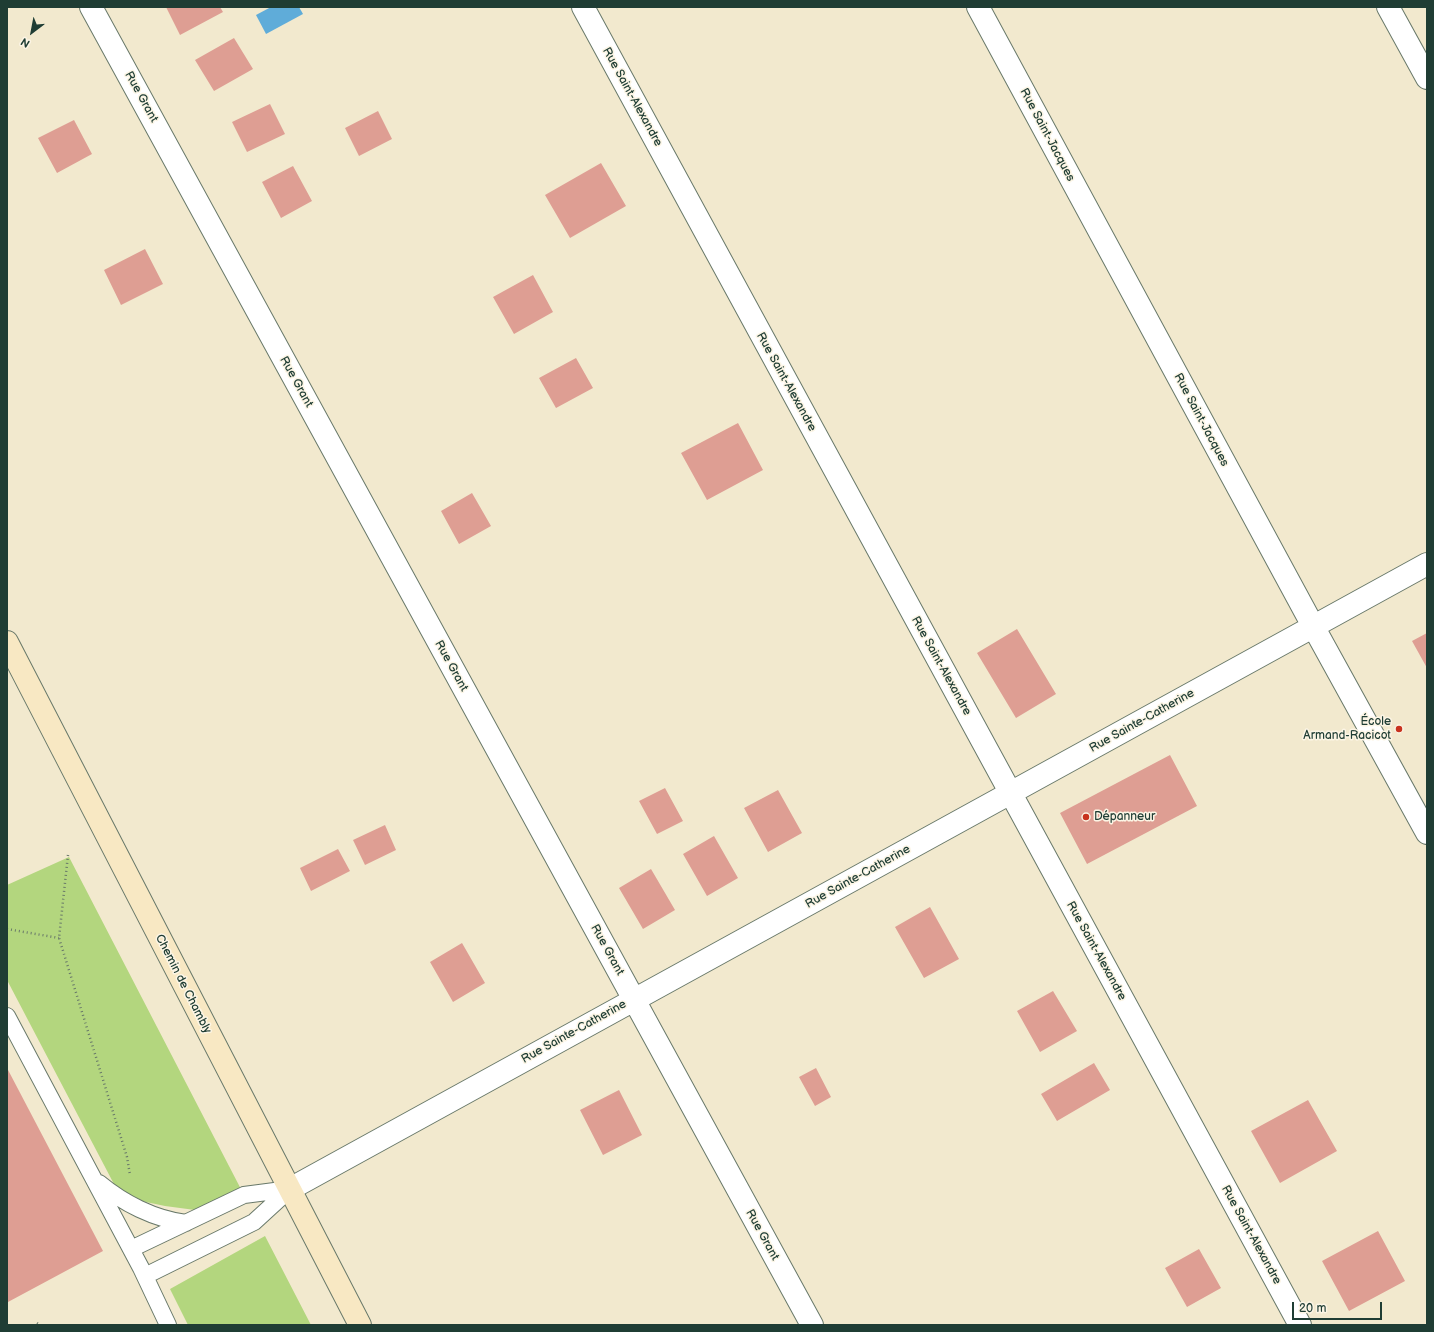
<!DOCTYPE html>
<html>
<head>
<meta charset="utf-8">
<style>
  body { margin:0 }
  #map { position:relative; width:1434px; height:1332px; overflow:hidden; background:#f2e9ce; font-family:"Balsamiq Sans",sans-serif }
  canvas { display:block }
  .frame { position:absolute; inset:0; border:8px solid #1f3d34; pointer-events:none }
  .north { position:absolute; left:12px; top:12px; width:40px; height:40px; -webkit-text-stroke:3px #fcf5e5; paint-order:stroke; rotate:212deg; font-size:11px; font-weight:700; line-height:16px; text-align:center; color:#1f3d34 }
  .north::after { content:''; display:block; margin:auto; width:14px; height:18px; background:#1f3d34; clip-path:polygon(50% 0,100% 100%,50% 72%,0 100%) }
  .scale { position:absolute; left:1292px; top:1302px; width:90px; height:18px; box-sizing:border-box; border:2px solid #1f3d34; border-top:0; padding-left:5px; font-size:12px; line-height:14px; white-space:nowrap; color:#1f3d34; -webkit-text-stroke:3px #fcf5e5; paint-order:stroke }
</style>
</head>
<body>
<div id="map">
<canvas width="1434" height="1332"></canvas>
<div class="frame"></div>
<div class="north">N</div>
<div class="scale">20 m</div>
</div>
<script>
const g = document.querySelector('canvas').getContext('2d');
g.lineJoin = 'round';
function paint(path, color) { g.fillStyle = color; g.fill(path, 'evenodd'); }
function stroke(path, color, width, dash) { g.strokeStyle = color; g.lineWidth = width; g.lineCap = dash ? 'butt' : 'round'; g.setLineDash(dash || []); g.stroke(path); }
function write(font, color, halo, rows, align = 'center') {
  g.font = font + ' "Balsamiq Sans",sans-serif'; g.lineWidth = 3; g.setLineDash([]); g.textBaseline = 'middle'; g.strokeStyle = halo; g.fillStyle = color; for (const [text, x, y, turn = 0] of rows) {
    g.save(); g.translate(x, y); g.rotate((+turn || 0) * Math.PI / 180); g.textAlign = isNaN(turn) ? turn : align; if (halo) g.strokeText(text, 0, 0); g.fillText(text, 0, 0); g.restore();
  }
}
const green = new Path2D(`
  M69 857 244 1195 210 1212 165 1206 146 1202 134 1198 115 1186 7 980V885Z
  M265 1236 311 1325H188L170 1289Z`);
const water = new Path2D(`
  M271 7H299L303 14 266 34 256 15Z`);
const building = new Path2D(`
  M166 7H220L223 12 180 35Z
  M234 38 253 69 214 91 195 60Z
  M270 104 285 134 247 152 232 122Z
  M378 111 392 139 359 156 345 128Z
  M74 120 92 154 57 173 38 138Z
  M601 163 626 206 570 238 545 195Z
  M293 166 312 201 281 218 262 182Z
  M145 249 163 284 121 305 104 270Z
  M533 275 553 312 514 334 493 297Z
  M576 358 593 388 556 408 539 378Z
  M738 423 763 470 707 500 681 453Z
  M472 493 491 526 459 544 441 511Z
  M1017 629 1056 694 1016 718 977 653Z
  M1427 633V668L1412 641Z
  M1170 755 1197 806 1087 864 1060 813Z
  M665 788 683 821 657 834 639 801Z
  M778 790 802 833 768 852 744 808Z
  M385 825 396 850 365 865 353 840Z
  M714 836 738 878 707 896 683 854Z
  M338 849 350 871 311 891 300 868Z
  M651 869 675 910 643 929 619 888Z
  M930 907 959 959 924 978 895 927Z
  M462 943 485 983 453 1002 430 962Z
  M1053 991 1077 1031 1040 1052 1017 1011Z
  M1094 1063 1110 1090 1057 1121 1041 1094Z
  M7 1068 103 1251 8 1302 7 1300Z
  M816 1068 831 1097 815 1106 799 1077Z
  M619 1090 642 1135 603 1155 580 1110Z
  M1308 1100 1337 1151 1280 1183 1251 1131Z
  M1378 1231 1405 1281 1349 1311 1322 1261Z
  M1199 1249 1221 1288 1187 1307 1165 1268Z`);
const path = new Path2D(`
  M68 855 59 938 127 1157 130 1175
  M7 929 59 938
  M37 1323 40 1325`);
const lane = new Path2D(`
  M7 1016 141 1268 168 1325
  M99 1183C123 1203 154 1219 186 1223
  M131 1249 244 1195 290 1189
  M145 1276 254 1222 290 1189`);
const street = new Path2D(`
  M91 7 812 1325
  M583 7 1300 1325
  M978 7 1313 626 1427 833
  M1388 7 1427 78
  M290 1189 1427 564`);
const secondary = new Path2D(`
  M7 642 360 1325`);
const markers = [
  [1399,729,4,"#c8321e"],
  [1086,817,4,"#c8321e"]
];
const streetNames = [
  ["Rue Grant",141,97,61],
  ["Rue Saint-Alexandre",632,97,61],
  ["Rue Saint-Jacques",1047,135,62],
  ["Rue Grant",296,382,61],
  ["Rue Saint-Alexandre",786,382,61],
  ["Rue Saint-Jacques",1201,420,62],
  ["Rue Grant",451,666,61],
  ["Rue Saint-Alexandre",941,666,61],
  ["Rue Sainte-Catherine",1142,721,-29],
  ["Rue Sainte-Catherine",858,877,-29],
  ["Rue Grant",607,950,61],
  ["Rue Saint-Alexandre",1096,951,61],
  ["Chemin de Chambly",183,984,63],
  ["Rue Sainte-Catherine",574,1032,-29],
  ["Rue Grant",762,1235,61],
  ["Rue Saint-Alexandre",1251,1235,61]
];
const poiNames = [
  ["École",1391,722],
  ["Armand-Racicot",1391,736],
  ["Dépanneur",1094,817,"left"]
];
paint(green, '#b3d67e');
paint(water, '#5facd9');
paint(building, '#de9e93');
stroke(lane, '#69796a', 18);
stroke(street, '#69796a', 24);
stroke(secondary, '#69796a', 24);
stroke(path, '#69796a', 2.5, [1, 3]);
stroke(lane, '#fff', 16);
stroke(street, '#fff', 22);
stroke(secondary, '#f8e8c3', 22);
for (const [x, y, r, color] of markers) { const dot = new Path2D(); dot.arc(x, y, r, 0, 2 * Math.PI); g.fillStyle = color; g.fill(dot); stroke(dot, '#fcf5e5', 1.5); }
write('12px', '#1f3d34', '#fcf5e5', streetNames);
write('12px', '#1f3d34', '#fcf5e5', poiNames, 'right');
</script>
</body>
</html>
